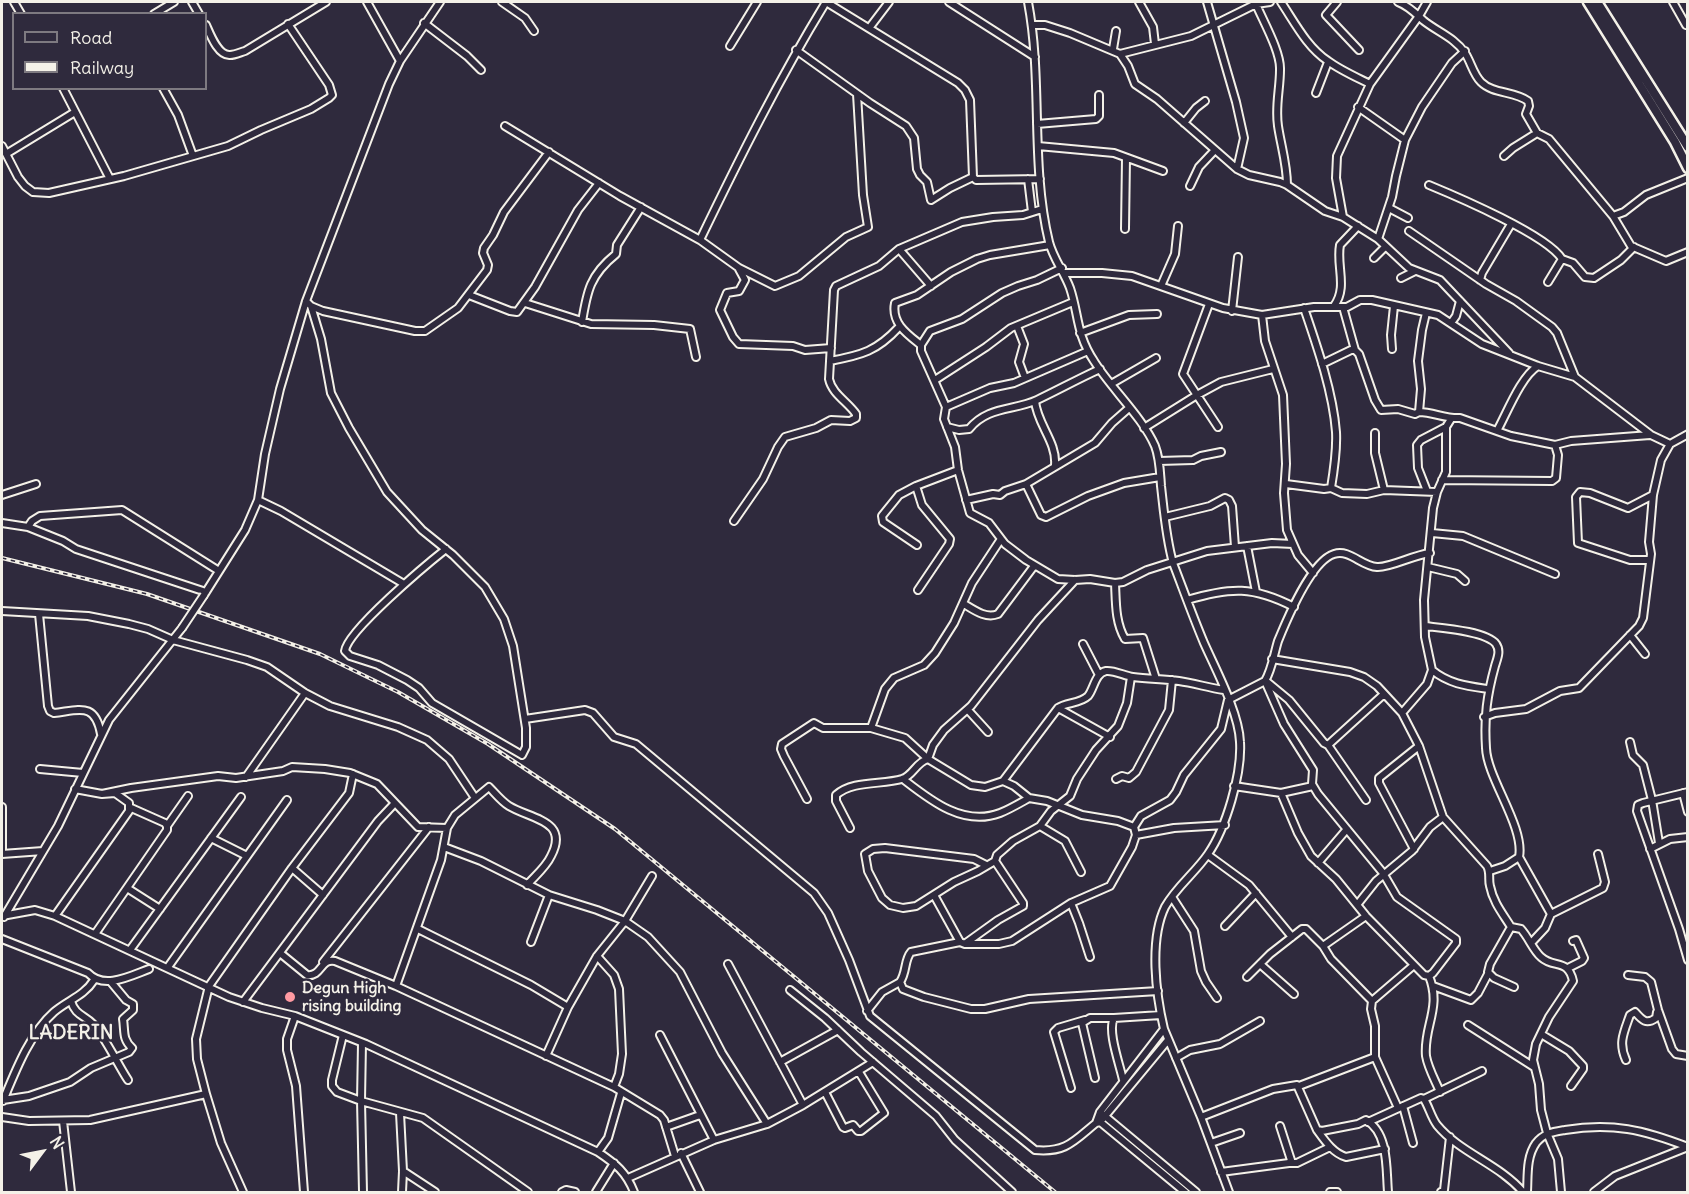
<!DOCTYPE html>
<html>
<head>
<meta charset="utf-8">
<style>
  body { margin:0 }
  #map { position:relative; width:1689px; height:1194px; overflow:hidden; background:#2f2a3d; font-family:Delius,sans-serif }
  canvas { display:block }
  .frame { position:absolute; inset:0; border:3px solid #f4f1e8; pointer-events:none }
  .legend { position:absolute; left:12px; top:12px; width:195px; height:78px; box-sizing:border-box; background:#2f2a3d; border:2px solid #7e7a81; margin:0; padding:8px 10px; list-style:none; font-size:18px; color:#f4f1e8 }
  .legend li { display:flex; align-items:center; gap:12px; height:30px }
  .legend b { width:30px; border:2px solid #7e7a81 }
  .north { position:absolute; left:12px; top:1122px; width:60px; height:60px; -webkit-text-stroke:4px #2f2a3d; paint-order:stroke; rotate:58deg; font-size:16px; font-weight:700; line-height:24px; text-align:center; color:#f4f1e8 }
  .north::after { content:''; display:block; margin:auto; width:21px; height:27px; background:#f4f1e8; clip-path:polygon(50% 0,100% 100%,50% 72%,0 100%) }
</style>
</head>
<body>
<div id="map">
<canvas width="1689" height="1194"></canvas>
<div class="frame"></div>
<ul class="legend">
<li><b style="height:8px;background:#2f2a3d"></b>Road</li>
<li><b style="height:8px;background:#f4f1e8"></b>Railway</li>
</ul>
<div class="north">N</div>
</div>
<script>
const g = document.querySelector('canvas').getContext('2d');
g.lineJoin = 'round';
function stroke(path, color, width, dash) { g.strokeStyle = color; g.lineWidth = width; g.lineCap = dash ? 'butt' : 'round'; g.setLineDash(dash || []); g.stroke(path); }
function write(font, color, halo, rows, align = 'center') {
  g.font = font + ' Delius,sans-serif'; g.lineWidth = 5; g.setLineDash([]); g.textBaseline = 'middle'; g.strokeStyle = halo; g.fillStyle = color; for (const [text, x, y, turn = 0] of rows) {
    g.save(); g.translate(x, y); g.rotate((+turn || 0) * Math.PI / 180); g.textAlign = isNaN(turn) ? turn : align; if (halo) g.strokeText(text, 0, 0); g.fillText(text, 0, 0); g.restore();
  }
}
const minor = new Path2D(`
  M14 2 21 14
  M192 2 199 14
  M367 2 400 61
  M502 2 525 18 534 31
  M826 2 958 83 965 90 970 100 973 177
  M949 2 1035 57
  M1028 2C1043 81 1030 163 1049 242 1053 258 1064 272 1070 288 1079 315 1076 334 1094 361 1110 387 1143 418 1155 446 1160 459 1160 473 1161 486 1164 512 1166 538 1173 563 1183 589 1193 617 1204 643 1216 670 1239 713 1240 742 1242 774 1226 828 1208 854 1195 873 1176 887 1165 907 1149 940 1156 995 1164 1029L1201 1117 1229 1192
  M1139 2 1153 27 1155 44
  M1207 2 1236 102 1244 138 1237 169
  M1281 2C1295 23 1307 47 1328 61 1340 70 1356 77 1370 84
  M1337 2 1326 15 1359 50
  M1398 2C1409 6 1416 14 1424 21 1438 32 1455 38 1465 53 1471 62 1473 74 1481 82 1493 94 1514 91 1528 101L1529 106 1526 114 1537 133 1549 139 1613 216 1631 246 1666 261 1688 252
  M1673 2 1686 25
  M1256 4C1263 21 1281 52 1280 70 1280 89 1275 106 1278 126 1281 146 1287 164 1287 185
  M154 14 174 2
  M424 23 467 56 481 70
  M206 25C210 34 218 56 230 55 235 55 241 52 245 51L326 2
  M1032 25H1045L1070 33 1120 54 1128 66 1135 84 1157 99 1237 169 1249 175 1280 182 1287 185 1325 211 1343 217 1378 239 1409 268 1440 280 1509 353
  M870 27 889 2
  M730 46 757 2
  M1113 49 1116 31
  M796 50 870 103 906 126 914 138 917 169 920 175 927 182 931 200 950 188 973 177 976 180 1040 179
  M1120 54 1191 36 1256 4 1270 2
  M63 88 110 179
  M163 88 178 115 193 156
  M1316 93 1328 62
  M1358 107 1405 140
  M1184 123 1196 108 1205 101
  M1037 124 1096 119 1099 116V95
  M505 126 620 196 700 240 739 268 775 286 799 276 846 237 868 227 863 195 857 94
  M2 146 18 177 25 186 33 192 49 193 124 176 228 146 261 130 311 109 329 98 332 95 329 85 288 24
  M1038 146 1114 153 1163 171
  M6 154 75 112
  M1504 156 1513 148 1537 133
  M1028 179 1032 212
  M1429 185C1458 197 1547 235 1562 259L1548 282
  M1190 186 1199 167 1215 150
  M1389 208 1408 218
  M1613 216 1624 212 1646 195 1688 178
  M1343 217 1336 178 1337 156 1370 84 1419 16 1427 2
  M1125 229 1126 158
  M1409 231 1486 284 1516 301 1552 327 1557 333 1575 377
  M1378 239 1392 197 1396 176 1405 140 1422 107 1452 63 1465 51
  M700 240C739 159 779 79 826 2
  M1050 245 990 255 977 259 951 272 917 295 895 303C891 323 907 334 921 345V351L946 407 944 419 955 447 958 470 970 513 989 523 1005 544 1026 560 1058 579 1075 580 1090 579 1115 583 1123 582 1147 570 1207 551 1272 543 1293 544
  M899 249 931 286
  M1374 258 1385 247
  M1562 259 1573 263 1585 277 1594 278 1621 260 1634 247
  M739 269 745 280 739 291 727 293 720 310 733 337 739 344 793 346 805 350 831 348
  M1064 273H1102L1132 276 1223 308 1262 315 1314 307H1347L1360 300H1372L1438 315 1482 344 1538 366 1575 377 1651 435 1670 444 1688 434
  M1401 278 1415 271
  M1480 280 1482 273 1511 224
  M1161 286 1175 254 1178 226
  M469 295 510 311 517 312 535 287 578 210 599 183
  M306 301 311 306 321 339 331 393 349 428 387 492 422 530 453 555 485 587 504 619 513 646 526 728V747L522 755 432 703 419 688 407 680 378 665 350 656 345 651C347 631 427 564 446 549
  M525 303 591 324 654 325 690 329 696 357
  M1209 304 1183 374 1218 427
  M311 306 323 311 415 331H425L458 308 487 270 488 265 483 253 484 248 493 235 504 212 549 152
  M1334 306C1348 287 1336 266 1340 245L1358 226
  M1343 307 1355 350 1359 354 1375 400 1381 410 1398 409 1415 414 1419 412 1421 389 1418 361 1422 330 1426 313
  M1304 308C1317 346 1333 392 1336 432 1337 450 1334 470 1331 488
  M1232 311 1238 257
  M1262 315 1265 341 1283 395 1286 464 1284 493 1287 530 1298 555 1313 573
  M582 322C587 291 590 275 616 254L617 245 641 207
  M1451 323 1456 316 1460 301
  M1017 326 1024 344 1019 362 1025 378
  M1080 333 1129 315 1157 314
  M921 345 930 331 962 319 1002 293 1018 286 1037 280 1062 268
  M1392 349 1391 335 1394 306
  M830 361C862 355 877 351 899 327
  M1322 364 1351 350H1355
  M935 380 986 347 1011 328 1073 302
  M1111 384 1156 358
  M1035 401C1037 424 1057 442 1055 465
  M946 407 990 388 1014 383 1088 351
  M1419 412C1433 412 1446 419 1460 418L1511 436 1555 445 1571 441 1650 435
  M947 427 959 430 969 429C988 406 1013 411 1037 400 1058 390 1078 379 1100 369
  M1144 428 1197 395 1221 382 1273 369
  M1497 431C1507 413 1521 376 1538 366
  M1375 433V453L1384 490
  M1159 461 1193 460 1201 456 1221 452
  M1442 480 1552 481 1556 478 1558 455 1555 445
  M1026 484 1041 515 1046 517 1088 496 1124 483 1160 477
  M1286 484 1324 489 1331 488 1342 493 1367 494 1384 490 1437 492
  M916 486 922 505 950 539 949 544 918 590
  M1427 491 1418 468 1417 445 1421 440 1446 427
  M2 495 36 484
  M258 500 281 511 404 584
  M966 500 993 494 1000 495 1005 491 1026 484 1095 443 1112 423 1129 408
  M1165 517 1210 506 1225 498 1229 500 1232 506 1235 547
  M734 521 763 479 778 447 785 437 816 428 831 420 850 421 856 418V414C848 402 832 394 829 379L834 290 836 286 879 266 899 249 962 222 993 217 1023 215 1042 209
  M2 523 28 527 32 521 40 516 122 510 219 571
  M28 527 63 541 76 549 206 592
  M1432 533 1463 536 1555 574
  M1001 539 972 583 954 623 935 653 924 665 894 678 885 689 871 728 905 738 928 759 971 785 985 787 1003 781 1058 708C1066 702 1080 704 1088 696 1094 689 1095 673 1106 671 1114 670 1125 676 1133 677 1148 679 1164 679 1179 681 1194 683 1209 688 1224 690
  M917 545 883 522 882 516 899 495 916 486 958 470
  M1247 546 1256 592
  M1650 560H1630L1578 543 1576 497 1580 492 1590 493 1628 508 1653 495
  M1428 567 1457 574 1465 581
  M1115 583C1116 602 1115 622 1125 639L1143 638 1156 679
  M204 595 245 530 258 500 265 454 280 389 306 301 389 84 400 61 440 2
  M1187 600C1231 587 1253 586 1294 607
  M964 604C974 610 986 619 998 614L1034 566
  M2 611 88 616 129 624 148 629 173 640 247 660 267 667 305 693 330 706 398 727 427 740 449 759 475 798
  M39 614 48 706 50 711 54 713C80 710 95 702 101 734
  M1425 626C1441 628 1486 631 1496 644 1501 651 1497 659 1495 666 1487 695 1484 717 1486 748 1487 778 1525 827 1519 857L1505 866 1490 871
  M1630 635 1645 654
  M1083 644 1099 675
  M1272 659 1350 672 1364 677 1377 686 1402 713 1419 746 1443 817 1487 866C1491 873 1488 879 1490 886 1493 902 1503 914 1511 927L1521 929C1529 938 1533 950 1541 957 1554 969 1568 958 1573 981L1549 1017 1536 1044 1533 1060 1539 1084 1541 1110 1547 1133 1558 1159 1561 1192
  M1432 670C1449 684 1467 686 1488 689
  M1265 681 1284 724 1313 770 1312 784 1318 794 1383 873 1397 897 1456 939V943L1433 973 1429 976 1424 975 1366 916 1336 879 1311 856 1298 833 1281 793
  M1266 681 1289 700 1324 743 1328 745 1384 694
  M1058 708 1110 737
  M968 710 988 732
  M1402 713 1427 684 1432 670 1425 637 1424 600 1433 508 1437 492 1446 472V427L1451 419
  M1484 717 1495 713 1526 709 1560 691 1579 688 1639 626 1643 618 1651 554 1649 542 1653 495 1661 460 1670 444
  M525 719 585 710 593 713 614 737 636 744 814 893 828 913 849 960 870 1016 1035 1150C1066 1153 1074 1141 1096 1123L1100 1122 1168 1040
  M1630 742 1633 755 1643 765 1652 800 1659 843
  M1328 745 1366 800
  M928 759 933 745 944 730 971 706 1038 620 1075 580
  M40 769 83 773
  M246 777 305 693
  M903 779C930 800 963 827 1000 813 1010 809 1020 803 1029 798
  M1116 779 1122 776 1129 778 1136 772 1169 710 1172 680
  M1003 781 1014 786 1029 798 1047 801 1082 815 1118 821 1134 827
  M1234 786 1281 793 1313 786
  M1688 792 1643 803 1638 805 1637 811 1679 929 1688 960
  M1683 793 1688 812
  M102 794 131 788 218 776 236 778 283 771 292 767 325 769 350 773 377 784 418 827 447 828
  M807 799 784 756 781 749 782 744 814 723 823 728H871
  M2 807V854L43 851
  M129 807 165 823 167 826
  M1040 826 1065 841 1081 872
  M850 828 836 801V795C853 780 882 785 902 779 913 776 916 762 928 759
  M1136 835 1174 828 1225 825
  M211 838 247 856
  M444 847 481 861 549 895 597 910 625 921 648 937 680 972 722 1053 767 1124
  M1414 849 1379 783V778L1419 746
  M1650 849 1670 839 1688 837
  M1208 855 1249 885 1292 937
  M1519 857 1551 914 1545 928 1532 942
  M1318 863 1347 829
  M986 865 974 859 885 848 873 849 865 854 868 871 882 898 890 905 903 908 916 906 954 882 978 871 995 861 997 855 1013 841 1040 826 1051 811 1070 796 1077 779 1096 750 1118 726 1127 703 1131 677
  M292 868 323 895
  M127 888 160 909
  M934 895 960 942
  M1172 897 1194 931 1201 971 1206 982 1217 998
  M1071 903 1079 923 1090 957
  M1357 905 1376 881 1412 851 1430 827 1443 817
  M1551 914 1603 888 1605 882 1598 854
  M2 916 35 910 55 916 229 997 262 1008 295 1016 366 1044 598 1152C616 1164 626 1172 634 1192
  M55 916 129 811V803L115 793 102 794 75 789
  M4 917 58 826 109 720 182 628
  M1225 926 1256 893
  M1511 927 1490 964 1488 972 1494 978 1514 987
  M418 929 531 985 568 1007 546 1056
  M95 934 167 830V826L188 796
  M2 939 88 973C104 990 130 976 149 969
  M531 942 549 895
  M966 943 998 920 1023 906V903L995 861
  M1323 946 1331 959 1372 1001
  M130 950 241 797
  M280 953 307 975C322 977 320 958 335 961L396 986 614 1087 660 1115 664 1120 675 1156
  M597 956 614 975 619 989 622 1054 619 1074 614 1087
  M323 962 429 827
  M728 964 803 1105
  M1260 964 1294 994
  M168 967 287 800
  M1568 968 1582 961 1584 958 1576 940 1573 941
  M1628 975 1645 977 1651 982 1658 1010 1672 1049 1676 1054 1688 1056
  M1429 976C1442 1008 1423 1027 1426 1056 1428 1068 1435 1080 1440 1092
  M1247 977 1270 954 1302 929H1306L1323 946 1366 916
  M396 986 441 860 447 828 455 815 489 787C495 793 501 801 509 806 530 819 570 820 551 856 546 867 535 876 527 885
  M1433 986 1471 1000 1478 993 1488 974
  M790 990 825 1018 861 1052 936 1116 955 1140 1012 1192
  M1158 991 1029 999 985 1009H971L924 997 903 989 900 982C907 972 904 960 911 952L960 942 965 944H999L1012 941 1071 903 1110 886 1132 847 1136 835 1134 827 1141 816 1170 800 1176 792 1184 775 1221 729 1228 700 1265 681C1272 669 1274 654 1278 641 1287 619 1311 561 1334 554 1350 549 1361 566 1377 567 1390 568 1413 555 1430 553
  M71 1001C75 1015 84 1015 93 1024 104 1035 118 1065 128 1080
  M243 1002 378 821 395 803
  M568 1007 597 956 625 921 652 876
  M867 1011 882 992 900 982
  M295 1016 287 1039V1050L296 1086 304 1192
  M1468 1025 1534 1067
  M1541 1034 1569 1051 1583 1066V1069L1571 1086
  M343 1035 332 1080V1086L337 1092 361 1101 423 1118 528 1192
  M660 1035 714 1140
  M362 1043 361 1101 363 1192
  M1176 1058 1190 1050 1220 1044 1260 1021
  M1626 1060C1618 1043 1624 1032 1630 1015L1635 1012C1642 1020 1646 1025 1656 1018L1657 1012
  M780 1062 838 1030
  M1095 1078 1082 1023 1090 1018H1114
  M1123 1080C1120 1065 1107 1031 1114 1018L1161 1015
  M1299 1086 1375 1057
  M1071 1088 1054 1032 1058 1028 1085 1020
  M825 1092 843 1127 845 1128 853 1125 858 1131H861L884 1113 859 1072
  M206 1094 197 1059 196 1039 209 986 292 868 349 793 353 774
  M1424 1099 1482 1071
  M3 1100 29 1096 70 1082 91 1068 129 1052 132 1048C122 1039 125 1031 123 1019L133 1010V1004L126 1000 111 982
  M3 1101C15 1072 30 1033 54 1012 68 1000 84 996 94 980
  M1403 1106 1413 1143
  M1398 1108 1375 1057V1026L1371 1009 1372 1001 1414 965
  M1100 1112 1196 1192
  M400 1113 403 1171 402 1192
  M2 1117 29 1121 90 1120 206 1094 221 1143 243 1192
  M1201 1117 1273 1089 1297 1085 1317 1130 1322 1131 1358 1124 1366 1120C1389 1133 1386 1169 1388 1192
  M63 1121 71 1192
  M1099 1121 1185 1192
  M1368 1122 1421 1098 1424 1099C1429 1107 1431 1117 1437 1125 1460 1153 1499 1164 1523 1192
  M1096 1123 1100 1112 1164 1029
  M666 1127 700 1115
  M1317 1130C1325 1141 1333 1153 1346 1157L1385 1149
  M1211 1143 1240 1133
  M598 1152 608 1138 621 1093
  M681 1153 700 1192
  M1289 1163H1297L1330 1147
  M403 1171 435 1192
  M1221 1172 1289 1163 1291 1160 1290 1157 1280 1126
  M628 1178 714 1140 767 1124 803 1105 873 1062
  M562 1192 566 1190 575 1192
  M596 1192 614 1163
  M1330 1192H1337
  M1441 1192 1444 1190 1450 1137
  M1527 1192C1528 1176 1526 1157 1536 1143 1544 1133 1553 1132 1565 1130 1612 1122 1644 1130 1688 1147
  M1594 1192 1615 1176 1688 1147`);
const major = new Path2D(`
  M1588 2 1675 142 1688 168
  M1597 2 1688 147`);
const rail = new Path2D(`
  M2 558 147 594 320 654 398 692 488 744 615 829 1055 1192`);
const minorBridge = new Path2D(`
  M182 628 204 595`);
const markers = [
  [290,997,6,"#ff9aa2"]
];
const poiNames = [
  ["Degun High",302,988],
  ["rising building",302,1006]
];
const quarterNames = [
  ["LADERIN",71,1033]
];
stroke(minor, '#f4f1e8', 10);
stroke(major, '#f4f1e8', 13);
stroke(minor, '#2f2a3d', 6);
stroke(major, '#2f2a3d', 8);
stroke(rail, '#f4f1e8', 4);
stroke(rail, '#2f2a3d', 1.5, [4.5]);
stroke(minorBridge, '#f4f1e8', 10, []);
stroke(minorBridge, '#2f2a3d', 6);
for (const [x, y, r, color] of markers) { const dot = new Path2D(); dot.arc(x, y, r, 0, 2 * Math.PI); g.fillStyle = color; g.fill(dot); stroke(dot, '#2f2a3d', 2); }
write('bold 16px', '#f4f1e8', '#2f2a3d', poiNames, 'left');
write('bold 20px', '#f4f1e8', '#2f2a3d', quarterNames);
</script>
</body>
</html>
